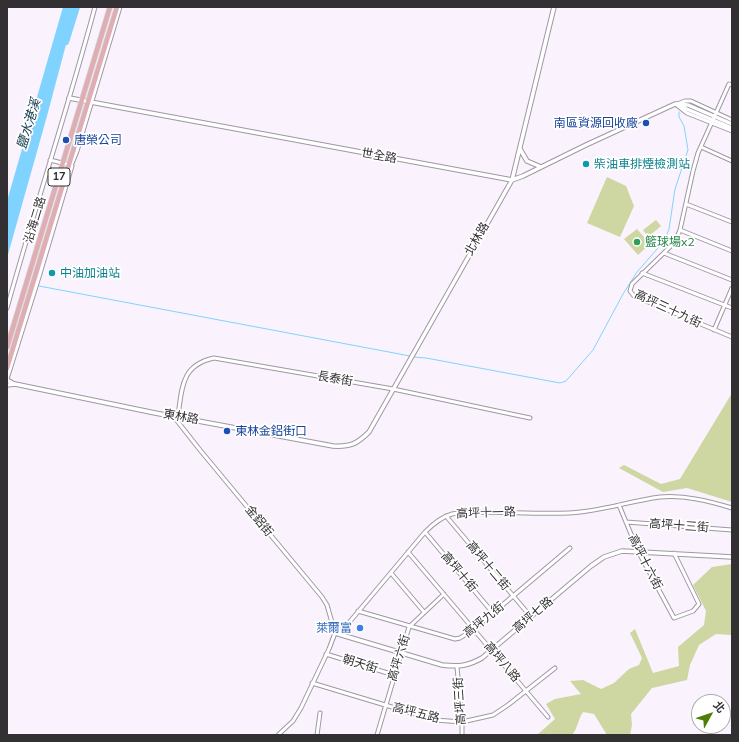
<!DOCTYPE html>
<html>
<head>
<meta charset="utf-8">
<style>
  body { margin:0 }
  #map { position:relative; width:739px; height:742px; overflow:hidden; background:#faf2fd; font-family:Mulish,"Noto Sans TC",sans-serif }
  canvas { display:block }
  .frame { position:absolute; inset:0; border:8px solid #333034; pointer-events:none }
  .north { position:absolute; left:691px; top:694px; width:40px; height:40px; box-sizing:border-box; background:#fff; border:1px solid #adacae; border-radius:50%; rotate:50deg; font-size:11px; font-weight:700; line-height:16px; text-align:center; color:#333034 }
  .north::after { content:''; display:block; margin:auto; width:14px; height:18px; background:#4e7d08; clip-path:polygon(50% 0,100% 100%,50% 72%,0 100%) }
</style>
</head>
<body>
<div id="map">
<canvas width="739" height="742"></canvas>
<div class="frame"></div>
<div class="north">北</div>
</div>
<script>
const g = document.querySelector('canvas').getContext('2d');
g.lineJoin = 'round';
function paint(path, color) { g.fillStyle = color; g.fill(path, 'evenodd'); }
function stroke(path, color, width, dash) { g.strokeStyle = color; g.lineWidth = width; g.lineCap = dash ? 'butt' : 'round'; g.setLineDash(dash || []); g.stroke(path); }
function write(font, color, halo, rows, align = 'center') {
  g.font = font + ' Mulish,"Noto Sans TC",sans-serif'; g.lineWidth = 3.5; g.setLineDash([]); g.textBaseline = 'middle'; g.strokeStyle = halo; g.fillStyle = color; for (const [text, x, y, turn = 0] of rows) {
    g.save(); g.translate(x, y); g.rotate((+turn || 0) * Math.PI / 180); g.textAlign = isNaN(turn) ? turn : align; if (halo) g.strokeText(text, 0, 0); g.fillText(text, 0, 0); g.restore();
  }
}
const green = new Path2D(`
  M607 177 626 186 634 206 620 237 587 223Z
  M656 220 661 226 648 237 643 230Z
  M637 229 650 244 638 255 624 239Z
  M732 393V502L687 488 663 492 619 468 624 465 661 484 680 479Z
  M732 564V635L716 634 699 645 690 665 687 680 652 688 631 714 632 725 630 735H607L594 714 583 712C578 719 578 728 572 735H537L555 719 546 704 555 699 581 694 570 681 583 680 601 689 614 683 629 669 639 665 642 658 630 633 635 629 653 673 679 666 678 647 704 625 706 611 693 585 712 567Z`);
const water = new Path2D(`
  M63 7H76L47 116 7 258V201Z`);
const stream = new Path2D(`
  M39 286 410 356
  M413 357 426 358 560 383 566 381 593 350 623 294 637 272 664 241 669 229 675 189 688 150 684 126 679 117V112`);
const river = new Path2D(`
  M66 42 77 7`);
const minor = new Path2D(`
  M732 85 729 84 725 93 698 153 693 171 680 230 675 242 632 284 630 291 634 296 732 337
  M677 104 685 101H691L732 120
  M678 106 687 113 732 131
  M701 147 732 161
  M50 160 70 165
  M71 166 77 151 120 7
  M47 173 66 179
  M686 204 732 222
  M680 230 732 251
  M664 253 732 280
  M642 273 732 308
  M7 308C35 207 68 108 95 7
  M714 330 732 288
  M7 379 39 277 72 166
  M178 416C182 388 181 365 214 358L393 389 530 418
  M174 417 200 450 322 597 327 605 335 633
  M619 505 638 551 674 618 693 611 699 604 674 553
  M446 516 531 617
  M626 522 732 530
  M425 532 493 613
  M408 552 548 717
  M391 573 424 612
  M358 611 455 639 460 638 474 629 570 548
  M326 654 394 675
  M457 667 462 722V735
  M312 683 435 720 462 722 493 715 508 705 555 668
  M278 735 293 721 301 708 329 649 335 633 347 625 425 532C433 524 441 517 452 514 461 512 471 513 480 512 509 512 539 514 568 513 599 512 629 501 660 497 685 495 709 501 732 508
  M317 735 320 713
  M377 735 409 627 444 594`);
const tertiary = new Path2D(`
  M69 98 512 180 523 176 586 145 675 104 688 105 732 124
  M677 105 732 128
  M520 149 527 161 541 167
  M7 380 14 384
  M7 385 15 384 155 413 333 446C350 447 357 444 369 432L512 180 554 7
  M335 633 442 665C459 667 468 666 482 658L591 566 604 557 622 551 732 557`);
const primary = new Path2D(`
  M7 347 110 7
  M7 368 117 7`);
const markers = [
  [646,123,4,"#1a4fb4"],
  [66,140,4,"#1a4fb4"],
  [586,164,4,"#0f9aa8"],
  [637,242,4,"#2e9e5b"],
  [52,273,4,"#0f9aa8"],
  [227,431,4,"#1a4fb4"],
  [360,628,4,"#3f7fe0"]
];
const shields = [
  [59,177,22]
];
const shieldNames = [
  ["17",59,177]
];
const transitNames = [
  ["南區資源回收廠",638,123,"right"],
  ["唐榮公司",74,140],
  ["東林金鋁街口",235,431]
];
const streetNames = [
  ["世全路",379,156,10],
  ["沿海二路",35,220,-73],
  ["北林路",477,239,-60],
  ["高坪三十九街",668,309,25],
  ["長泰街",335,379,10],
  ["東林路",181,417,10],
  ["高坪十一路",486,513,-2],
  ["金鋁街",259,521,50],
  ["高坪十三街",679,526,4],
  ["高坪十六街",645,562,63],
  ["高坪十二街",488,566,50],
  ["高坪十街",459,572,50],
  ["高坪七路",533,615,-40],
  ["高坪九街",484,620,-39],
  ["高坪六街",399,658,-73],
  ["高坪八路",502,662,50],
  ["朝天街",360,664,17],
  ["高坪三街",460,701,-94],
  ["高坪五路",416,713,14]
];
const cultureNames = [
  ["柴油車排煙檢測站",594,164],
  ["中油加油站",60,273]
];
const leisureNames = [
  ["籃球場x2",645,242]
];
const shopNames = [
  ["萊爾富",352,628]
];
const waterNames = [
  ["鹽水港溪",29,124,-73]
];
paint(green, '#ced6a2');
paint(water, '#80d3fe');
stroke(stream, '#80d3fe', 1);
stroke(river, '#80d3fe', 6);
stroke(minor, '#9f98a3', 5);
stroke(tertiary, '#9f98a3', 5.5);
stroke(primary, '#d6d6d6', 6);
stroke(minor, '#fff', 3);
stroke(tertiary, '#fff', 3.5);
stroke(primary, '#dfaeb4', 4.5);
for (const [x, y, r, color] of markers) { const dot = new Path2D(); dot.arc(x, y, r, 0, 2 * Math.PI); g.fillStyle = color; g.fill(dot); stroke(dot, '#fff', 1.5); }
for (const [x, y, w] of shields) { const box = new Path2D(); box.roundRect(x - w / 2, y - 9, w, 18, 3); g.fillStyle = '#fff'; g.fill(box); stroke(box, '#333034', 1); }
write('bold 11px', '#333034', null, shieldNames);
write('12px', '#164399', '#fff', transitNames, 'left');
write('12px', '#333034', '#fff', streetNames);
write('12px', '#0d838f', '#fff', cultureNames, 'left');
write('12px', '#27864d', '#fff', leisureNames, 'left');
write('12px', '#366cbe', '#fff', shopNames, 'right');
write('italic 13px', '#14394b', '#fff', waterNames);
</script>
</body>
</html>
